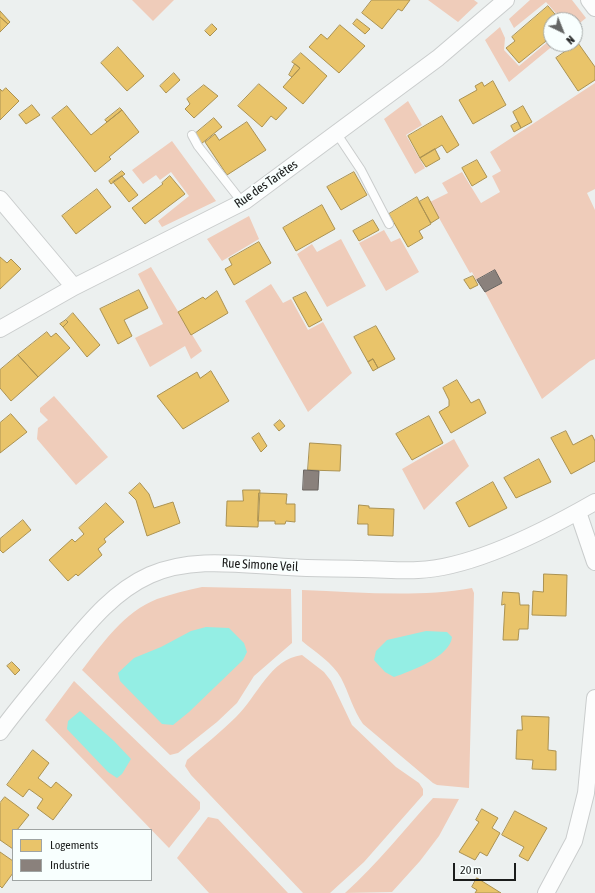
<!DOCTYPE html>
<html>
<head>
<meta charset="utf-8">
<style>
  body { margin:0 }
  #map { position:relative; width:595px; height:893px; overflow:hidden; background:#ecf0ef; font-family:"Asap Condensed",sans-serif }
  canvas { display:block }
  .legend { position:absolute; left:12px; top:829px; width:140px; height:52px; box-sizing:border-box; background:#f8fffe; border:1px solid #9fa4a3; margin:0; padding:5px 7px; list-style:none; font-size:12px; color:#1a1c1b }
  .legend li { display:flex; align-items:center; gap:8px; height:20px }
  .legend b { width:20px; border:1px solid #9fa4a3 }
  .north { position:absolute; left:543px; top:12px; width:40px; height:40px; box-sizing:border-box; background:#f8fffe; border:1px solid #9fa4a3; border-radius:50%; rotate:137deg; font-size:11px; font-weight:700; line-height:16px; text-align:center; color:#1a1c1b }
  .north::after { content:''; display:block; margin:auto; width:14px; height:18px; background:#646665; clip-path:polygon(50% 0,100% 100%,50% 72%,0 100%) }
  .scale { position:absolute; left:453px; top:863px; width:63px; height:18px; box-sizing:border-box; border:2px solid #1a1c1b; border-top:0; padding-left:5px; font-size:12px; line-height:14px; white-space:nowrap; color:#1a1c1b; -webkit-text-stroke:3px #f8fffe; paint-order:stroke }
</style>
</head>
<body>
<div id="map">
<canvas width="595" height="893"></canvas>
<ul class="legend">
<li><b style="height:11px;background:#e9c46a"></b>Logements</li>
<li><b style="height:11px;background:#8a817c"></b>Industrie</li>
</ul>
<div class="north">N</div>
<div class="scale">20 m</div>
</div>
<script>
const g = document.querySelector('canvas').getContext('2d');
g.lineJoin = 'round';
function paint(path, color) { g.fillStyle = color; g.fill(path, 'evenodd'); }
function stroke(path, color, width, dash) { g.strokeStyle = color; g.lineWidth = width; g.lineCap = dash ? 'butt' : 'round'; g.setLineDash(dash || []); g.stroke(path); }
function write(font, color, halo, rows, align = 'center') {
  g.font = font + ' "Asap Condensed",sans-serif'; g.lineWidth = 4; g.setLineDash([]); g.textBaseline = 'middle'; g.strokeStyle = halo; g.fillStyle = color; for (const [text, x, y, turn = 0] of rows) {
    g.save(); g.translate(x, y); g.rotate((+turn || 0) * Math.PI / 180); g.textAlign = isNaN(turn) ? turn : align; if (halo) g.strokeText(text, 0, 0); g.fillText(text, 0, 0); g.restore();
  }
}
const green = new Path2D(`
  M132 0H174L153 21Z
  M428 0H474L478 3 458 22Z
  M530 0H572L586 18 575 27V20H562L546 2 514 28 509 19Z
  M500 27 505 38 504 50 519 66 551 39V44H555L509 82 485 40Z
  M595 83V189L587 193 595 210V359L590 361 542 399 485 292 502 283 494 270 476 280 472 272 470 273 430 202 448 193 442 183 462 172 481 203 500 192 492 176 501 171 490 152Z
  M408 101 422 125 406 135 425 168 415 174 384 119Z
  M172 141 216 201 162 227 158 221 189 196 171 172 160 180 156 175 143 184 132 170Z
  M249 216 259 239 222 261 207 239Z
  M384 230 391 242 400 238 419 272 386 291 359 243Z
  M341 239 366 286 327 307 297 254 312 244 317 252Z
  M151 267 202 351 191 359 185 346 150 367 135 338 163 324 138 274Z
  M271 284 283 303 291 299 308 330 323 322 352 373 308 412 245 301Z
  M54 396 108 457 76 485 37 439 38 428 48 420 40 412V408Z
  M454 439 469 466 424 510 402 469Z
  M202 587 291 589 292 643 254 676 237 703 217 722 178 753 170 755 82 670C103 643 124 612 157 599 172 594 187 590 202 587Z
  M472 588 474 593 469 788 437 785 433 783 363 724C353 710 349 693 341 678 333 663 315 652 302 641V590C358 592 416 598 472 588Z
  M302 655 324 672 331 681 352 725 396 767 419 783 423 789V795L364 862 330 893H303L191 775 185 766 187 760C203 746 221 732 236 717 257 697 270 659 302 655Z
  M74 681 200 802V809L169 848 45 720Z
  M433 798 459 799 439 836 420 861 392 892 345 893C377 864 404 830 433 798Z
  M208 817 218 819 288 893H209L177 858Z`);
const water = new Path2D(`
  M206 627 229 628 244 643 247 652 243 660 189 712 173 725 162 724 120 681 118 673 134 658 161 647 191 631Z
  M426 631 447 632 452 637C450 657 411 671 394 677L385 672 374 660 376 651 387 640Z
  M80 711 114 741 131 759 122 774 117 778 108 772 67 729 68 721Z`);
const homes = new Path2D(`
  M372 0H410L402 11 398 9 382 29 362 13Z
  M548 6 560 20H551V37L519 63 506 48 515 41 512 37Z
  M0 11 10 22 8 24 0 17Z
  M0 17 8 24 0 32Z
  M357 19 370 29 365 34 353 24Z
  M212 24 217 29 210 36 205 31Z
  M340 25 365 46 339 73 309 47 321 34 327 39Z
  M578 43 595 67V80L578 91 556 58Z
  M118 47 144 76 127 91 101 63Z
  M301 53 327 76 303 104 283 87 300 68 292 62Z
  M295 64 300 68 292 77 289 75Z
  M174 73 180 80 166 93 160 86Z
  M493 81 506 105 473 124 459 100 477 90 475 86 482 82 484 86Z
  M259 84 287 108 276 120 271 116 262 127 238 106Z
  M204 85 218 96 194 118 185 109 190 104 187 99Z
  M6 88 19 101 0 120V89L2 91Z
  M32 105 40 115 26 124 19 115Z
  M67 106 91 135 122 110 139 132 109 157 111 159 95 172 52 118Z
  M523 106 532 122 521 128 513 112Z
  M120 108 122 110 107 122 105 120Z
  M442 116 459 145 447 153 442 145 420 158 408 136Z
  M214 118 222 127 201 144 196 133Z
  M247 122 266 150 227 175 205 142 215 134 219 140Z
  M518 122 521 128 514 132 511 126Z
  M435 149 440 159 426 167 420 158Z
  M477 160 487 177 472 186 462 168Z
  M122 171 125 174 111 184 109 181Z
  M354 172 367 195 341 210 327 187Z
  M122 176 138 195 129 202 113 182Z
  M170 176 185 194 145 224 132 208 163 184 162 183Z
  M97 189 111 207 76 234 62 216Z
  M417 197 431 224 419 231 423 238 408 247 389 214Z
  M428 197 439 218 431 223 419 202Z
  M322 205 335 229 296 251 283 228Z
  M373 220 379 230 359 241 353 231Z
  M259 242 271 263 234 285 225 269 232 265 229 259Z
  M0 257 7 263 11 259 21 269 0 289Z
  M473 276 478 285 470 289 464 280Z
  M139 290 148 308 124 320 132 336 118 344 100 309Z
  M217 291 228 313 191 335 178 312 203 297 205 299Z
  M306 292 322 320 309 327 293 298Z
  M73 313 100 345 87 357 63 327 68 322 66 320Z
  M66 320 68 322 63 327 60 324Z
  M376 326 395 359 378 368 373 359 368 362 354 337Z
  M47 332 51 337 56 333 70 348 38 377 18 355Z
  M18 355 38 377 11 401 0 388V370Z
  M373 359 378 368 373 371 368 362Z
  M211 371 229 401 183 429 157 396 197 372 200 378Z
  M457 380 471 403 479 399 486 413 451 433 439 412 449 406V400L443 388Z
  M11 414 27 432 0 453V423Z
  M429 416 443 443 412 460 396 434Z
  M280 420 285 426 279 431 274 425Z
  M566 431 573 445 592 435 595 441V461L571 474 551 438Z
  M259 433 267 446 261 452 252 438Z
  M310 443 341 445 340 471 308 470Z
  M539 459 551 482 516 498 504 478Z
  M493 482 507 508 469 527 456 503Z
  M140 483 149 494 154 508 173 502 180 523 147 536 136 500 129 493Z
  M243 490H260L258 527 226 526 227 501H243Z
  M259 493 287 494 286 504H295V522L286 521 285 524H275V521H258Z
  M106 503 124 522 104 539 106 542 98 549 102 555 78 576 76 574 68 581 49 560 72 539 75 542 84 534 79 528Z
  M359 505 369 506V508L394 509 393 536 368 535V524H358Z
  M23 520 31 530 3 553 0 550V539Z
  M544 574 567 575 566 616 532 615 533 591 543 592Z
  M503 592 519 593 520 605H529L528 629H519L518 640H503L505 604 502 605Z
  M12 662 20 670 15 675 7 666Z
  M522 716 549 717 548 750 556 751V770L532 769 533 760 516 759 517 730H522Z
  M33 750 49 763 38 778 51 788 56 782 72 795 53 820 37 808 43 799 29 789 23 797 7 785Z
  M5 797 29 815 17 830H13V849L0 840V803Z
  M482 809 498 818 492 828 500 833 487 856 480 852 475 860 459 852 479 822 476 820Z
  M515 811 547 828 528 861 519 856 524 847 502 835Z
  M0 852 13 861V873L2 888 0 886Z
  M477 878 501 893H475L477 890 472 887Z`);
const industry = new Path2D(`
  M495 270 502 283 485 292 477 280Z
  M304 470 319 471 318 490H303Z`);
const lane = new Path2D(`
  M337 134 361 170 389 224
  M192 135 198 146 242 202`);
const street = new Path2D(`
  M589 0 595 8
  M0 199 74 287
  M0 329 74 287 245 201 438 58 506 0
  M578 512 595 562
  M0 732C19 706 40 682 60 657 86 626 112 592 150 575 193 556 243 565 288 567 313 569 338 568 363 569 381 569 400 571 418 570 472 568 548 529 595 502
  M546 893 574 841 586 793 595 698`);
const streetNames = [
  ["Rue des Tarètes",266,184,-35],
  ["Rue Simone Veil",260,565,3]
];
paint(green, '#efccba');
paint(water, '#94eee4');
paint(homes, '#e9c46a');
stroke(homes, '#ab9252', 1);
paint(industry, '#8a817c');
stroke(industry, '#68635f', 1);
stroke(lane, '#cacdcd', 10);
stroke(street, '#cacdcd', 18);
stroke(lane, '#fcfdfd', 8);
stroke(street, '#fcfdfd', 16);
write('13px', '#1a1c1b', '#f8fffe', streetNames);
</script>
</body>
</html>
